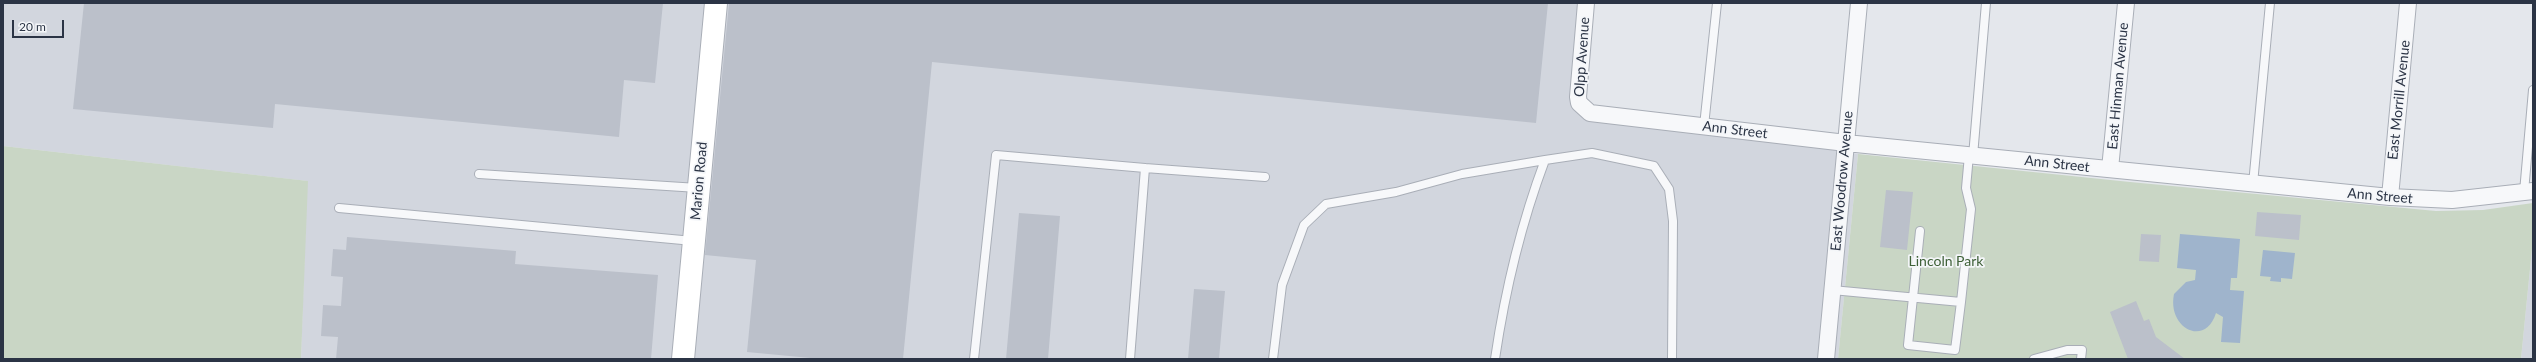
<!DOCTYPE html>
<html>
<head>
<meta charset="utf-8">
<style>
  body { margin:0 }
  #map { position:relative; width:2536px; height:362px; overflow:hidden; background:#e4e7ec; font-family:Lato,sans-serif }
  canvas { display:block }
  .frame { position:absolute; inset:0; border:4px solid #2b3445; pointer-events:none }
  .scale { position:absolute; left:12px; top:20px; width:52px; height:18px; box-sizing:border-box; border:2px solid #2b3445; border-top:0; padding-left:5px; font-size:12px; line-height:14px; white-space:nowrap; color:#2b3445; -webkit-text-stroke:3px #f4f6f9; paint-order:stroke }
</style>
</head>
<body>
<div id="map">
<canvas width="2536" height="362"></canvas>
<div class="frame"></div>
<div class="scale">20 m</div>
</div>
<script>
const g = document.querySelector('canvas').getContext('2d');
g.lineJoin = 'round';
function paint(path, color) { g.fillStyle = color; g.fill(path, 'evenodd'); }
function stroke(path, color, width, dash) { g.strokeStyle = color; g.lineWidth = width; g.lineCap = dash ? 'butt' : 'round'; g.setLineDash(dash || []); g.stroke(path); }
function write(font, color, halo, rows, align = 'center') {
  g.font = font + ' Lato,sans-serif'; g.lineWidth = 3.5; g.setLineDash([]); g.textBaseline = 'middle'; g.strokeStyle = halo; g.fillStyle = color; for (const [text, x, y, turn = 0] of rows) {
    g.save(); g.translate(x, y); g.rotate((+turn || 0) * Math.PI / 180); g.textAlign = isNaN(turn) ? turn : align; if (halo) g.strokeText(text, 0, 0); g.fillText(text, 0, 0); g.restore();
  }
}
const built = new Path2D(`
  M3 3H1587L1578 112 1858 154 1838 359H301L307 181 3 146Z
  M2533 239V359H2521Z`);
const green = new Path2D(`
  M3 146 308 181 301 359H3Z
  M1858 154 2130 182 2436 211 2483 210 2533 203V239L2521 359H1838Z`);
const water = new Path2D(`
  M2180 234 2240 239 2237 278H2231L2230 290 2244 291 2240 343 2221 342 2223 317 2216 313C2205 348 2167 328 2174 294L2186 282 2195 280 2196 270 2177 268Z
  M2263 250 2295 253 2292 279 2281 278V282L2270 281 2271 277 2260 276Z`);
const building = new Path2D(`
  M84 3H663L655 83 624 80 619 137 275 104 273 128 73 109Z
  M729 3H1548L1536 123 932 62 903 359H821L747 352 756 260 705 255Z
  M1886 190 1913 192 1907 250 1880 247Z
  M2257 212 2301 215 2299 240 2255 236Z
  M1019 213 1060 216 1048 359H1006Z
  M2141 234 2161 235 2159 262 2139 261Z
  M347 237 516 251 515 264 658 275 651 359H336L338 337 321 336 323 305 341 306 343 277 331 276 333 249 346 250Z
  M1194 289 1225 291 1219 359H1188Z
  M2136 301 2144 321 2149 319 2156 337 2185 359H2128L2110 312Z`);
const lane = new Path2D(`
  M1704 126 1717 3
  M1973 156 1986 3
  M1145 168 1265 177
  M479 174 698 188
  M2253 184 2270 3
  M2524 192 2533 90
  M339 208 693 241
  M1920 231 1908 345 1955 350 1961 302
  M1832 290 1961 302 1971 209 1966 188 1969 155
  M974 359 996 155 1145 168 1130 359
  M1273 359 1282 285 1304 225 1326 204 1396 192 1462 174 1545 160
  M1495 359C1505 291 1521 224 1545 160L1592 153 1654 166 1669 189 1673 221 1672 359
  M2034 359 2067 350H2082L2081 359`);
const street = new Path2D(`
  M1586 3 1578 97 1579 103 1590 113 1846 143 2390 197 2452 200 2533 191
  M2110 169 2126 3
  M2390 197 2408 3
  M1826 359 1859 3`);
const secondary = new Path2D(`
  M683 359 716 3`);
const streetNames = [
  ["Olpp Avenue",1582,57,-86],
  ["East Hinman Avenue",2118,86,-85],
  ["East Morrill Avenue",2399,100,-84],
  ["Ann Street",1735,130,7],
  ["Ann Street",2057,164,6],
  ["Marion Road",699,181,-85],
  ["East Woodrow Avenue",1842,181,-85],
  ["Ann Street",2380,196,5]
];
const parkNames = [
  ["Lincoln Park",1946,261]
];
paint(built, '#d2d6de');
paint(green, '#c9d6c5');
paint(water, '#9fb4cc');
paint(building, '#bbc0ca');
stroke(lane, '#a9aeb7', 10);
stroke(street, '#a9aeb7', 18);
stroke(secondary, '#a9aeb7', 24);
stroke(lane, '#f7f8fa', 8);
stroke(street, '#f7f8fa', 16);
stroke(secondary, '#fff', 22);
write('14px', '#2b3445', '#f4f6f9', streetNames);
write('14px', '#3f6138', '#f4f6f9', parkNames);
</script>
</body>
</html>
